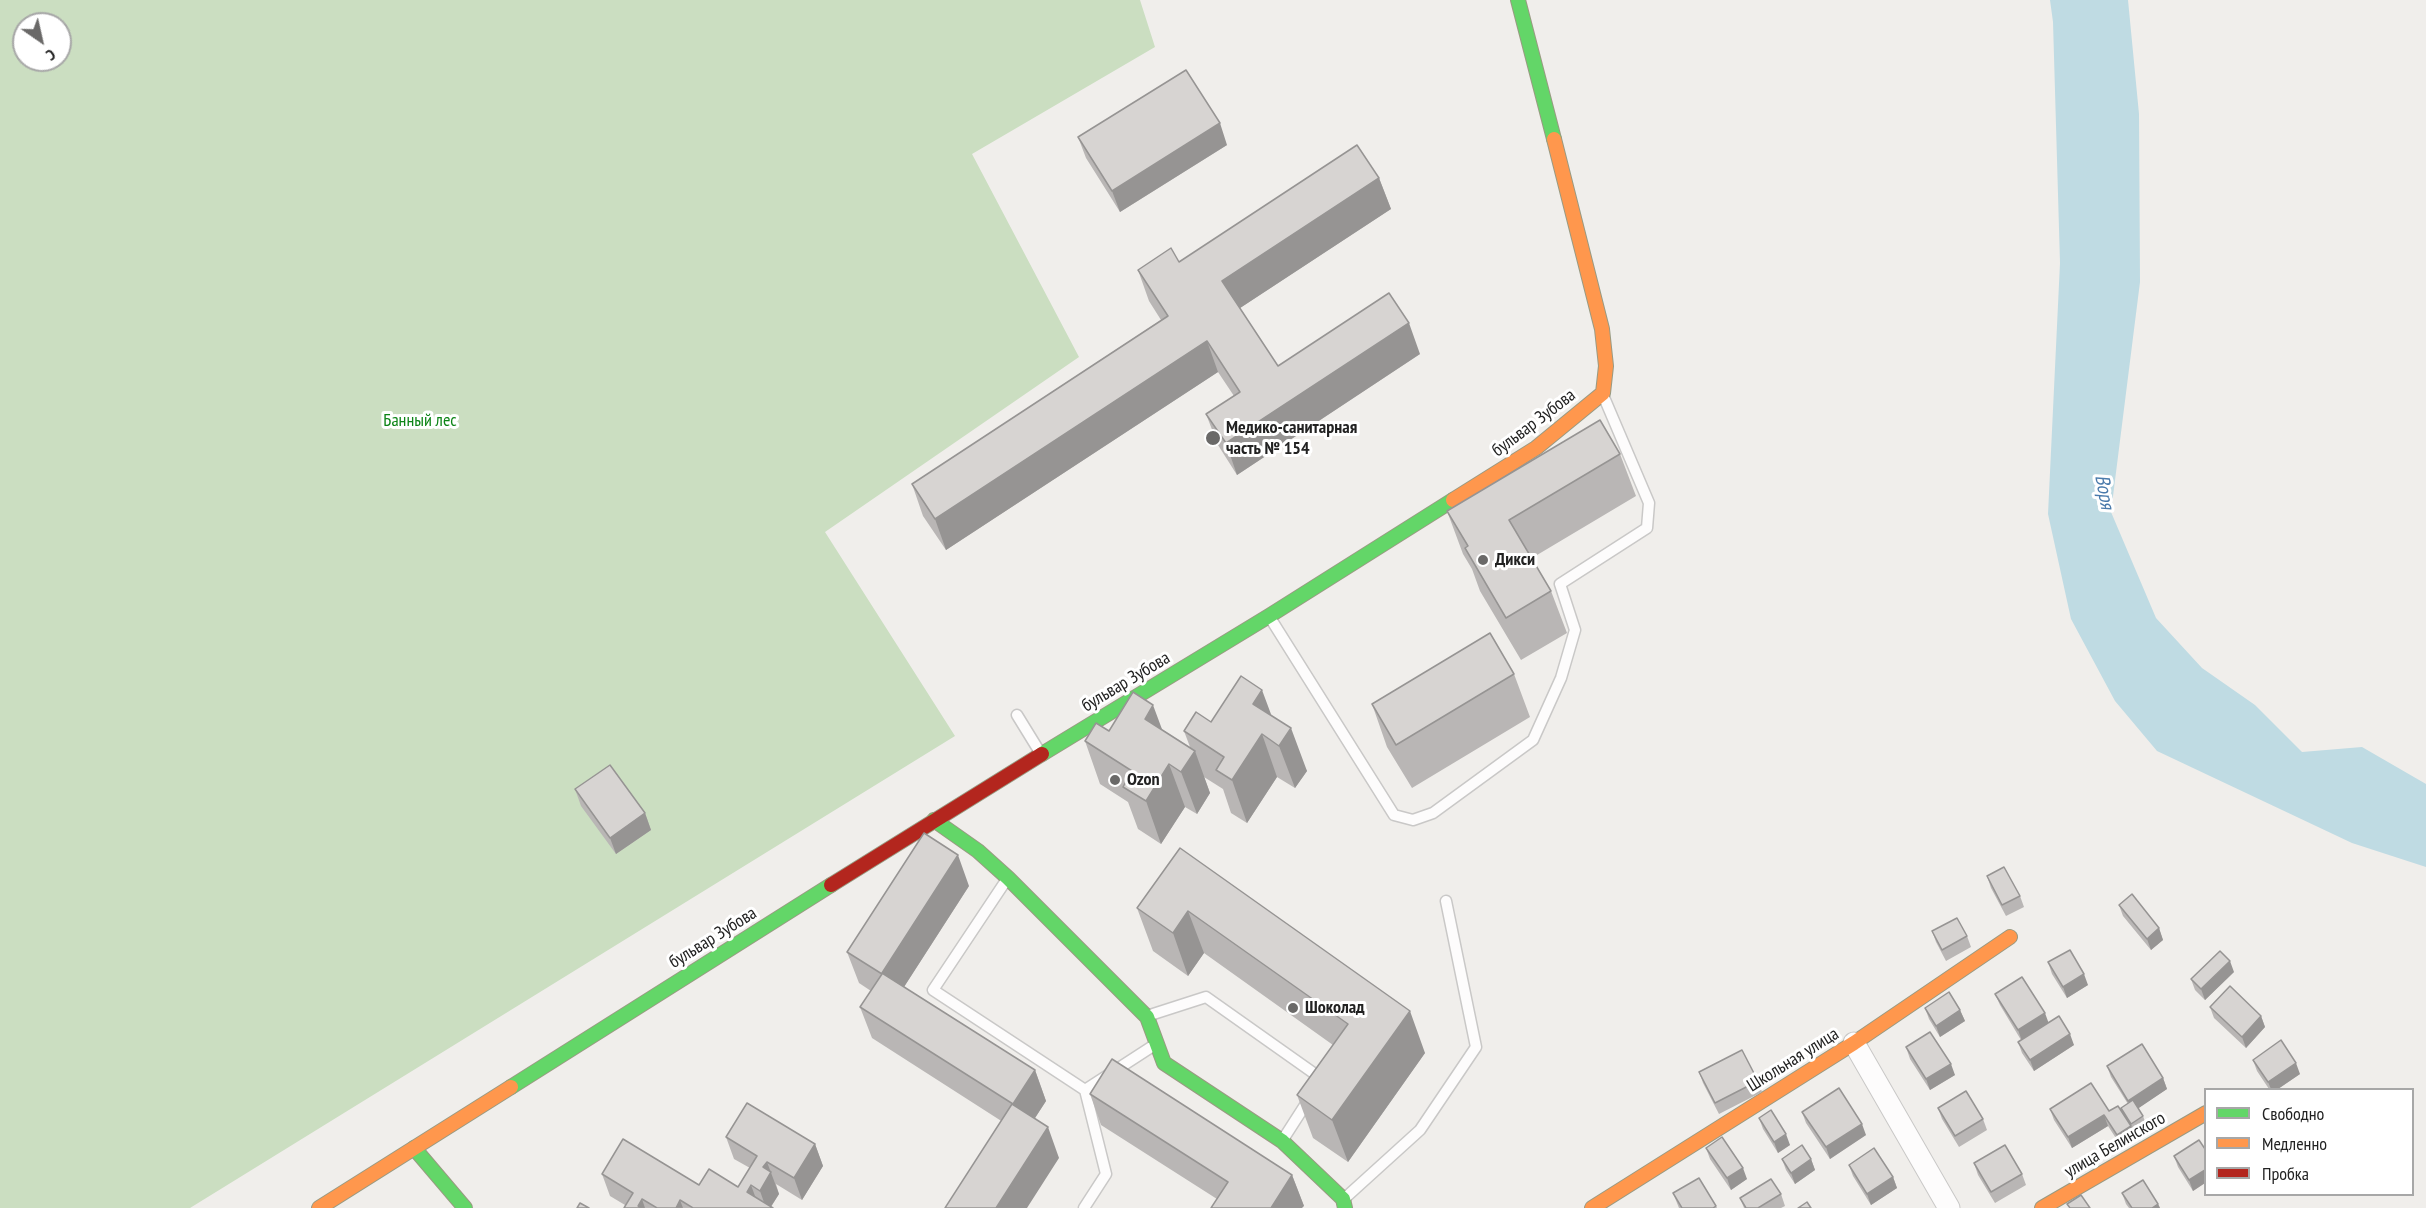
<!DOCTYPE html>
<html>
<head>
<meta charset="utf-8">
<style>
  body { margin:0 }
  #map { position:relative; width:2426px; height:1208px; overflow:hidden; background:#f0eeeb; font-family:"PT Sans Narrow",sans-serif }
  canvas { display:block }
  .legend { position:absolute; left:2204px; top:1088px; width:210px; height:108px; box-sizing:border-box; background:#fff; border:2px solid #a7a7a7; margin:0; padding:8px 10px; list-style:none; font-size:18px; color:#222 }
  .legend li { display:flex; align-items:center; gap:12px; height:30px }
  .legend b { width:30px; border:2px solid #a7a7a7 }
  .north { position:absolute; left:12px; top:12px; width:60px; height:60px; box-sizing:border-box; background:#fff; border:2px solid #a7a7a7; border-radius:50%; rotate:146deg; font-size:16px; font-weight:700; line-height:24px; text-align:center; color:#222 }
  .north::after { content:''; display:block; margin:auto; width:21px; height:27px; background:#6a6968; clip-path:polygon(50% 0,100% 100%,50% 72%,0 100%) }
</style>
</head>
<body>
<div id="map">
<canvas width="2426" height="1208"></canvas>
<ul class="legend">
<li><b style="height:8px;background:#63d668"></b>Свободно</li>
<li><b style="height:8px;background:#ff974d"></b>Медленно</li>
<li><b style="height:8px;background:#b3261e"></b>Пробка</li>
</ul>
<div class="north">С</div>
</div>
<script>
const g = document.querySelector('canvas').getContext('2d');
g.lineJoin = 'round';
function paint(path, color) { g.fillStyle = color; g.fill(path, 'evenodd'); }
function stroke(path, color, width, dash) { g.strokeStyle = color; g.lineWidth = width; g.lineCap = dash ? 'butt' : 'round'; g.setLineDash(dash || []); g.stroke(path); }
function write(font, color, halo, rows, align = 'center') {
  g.font = font + ' "PT Sans Narrow",sans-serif'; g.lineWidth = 6; g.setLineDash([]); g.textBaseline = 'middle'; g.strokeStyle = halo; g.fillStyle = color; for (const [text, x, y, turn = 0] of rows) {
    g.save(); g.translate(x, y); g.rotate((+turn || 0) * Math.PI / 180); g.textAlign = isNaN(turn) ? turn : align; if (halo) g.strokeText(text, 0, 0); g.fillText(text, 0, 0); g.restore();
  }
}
const forest = new Path2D(`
  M0 0H1140L1155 47 972 154 1079 357 825 532 955 736 190 1208H0ZM24 24H60V60H24Z`);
const water = new Path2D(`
  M2050 0H2128L2139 114 2140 282 2111 512 2156 618 2202 668 2255 705 2302 752 2362 747 2426 784V867L2352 843 2157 751 2115 701 2071 619 2048 514 2060 263 2053 22Z`);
const lane = new Path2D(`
  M1269 616 1394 815 1413 820 1433 813 1533 740 1561 678 1575 630 1560 584 1647 528 1649 503 1603 395
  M1017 715 1041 754
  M1007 879 933 990 1085 1090 1156 1044
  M1147 1016 1206 997 1322 1079 1321 1081
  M1282 1141 1309 1099
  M1345 1198 1420 1130 1476 1047 1446 901
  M1084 1208 1106 1174 1085 1090`);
const street = new Path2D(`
  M1854 1043 1949 1208`);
const fast = new Path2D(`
  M1518 0 1554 139
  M1042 754 1269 616 1453 500
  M934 820 978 851 1008 878 1147 1017 1164 1063 1282 1141 1343 1199 1345 1208
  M511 1087 831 885
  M414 1148 465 1208`);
const slow = new Path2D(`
  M1453 500 1536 448 1603 393 1606 366 1602 329 1554 139
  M319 1208 511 1087
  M1592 1208 1854 1043 2010 937
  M2042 1208 2206 1113`);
const jam = new Path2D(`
  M831 885 1042 754`);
const wall = new Path2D(`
  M1078 137 1227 145 1120 212 1086 158Z
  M1379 178 1391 209 1240 308 1278 366 1420 354 1237 475 1218 445 1206 414 1234 396 1218 372 946 550 923 516 912 484 1161 320 1149 301 1138 270 1179 262Z
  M1620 454 1636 496 1532 558 1551 591 1567 633 1521 660 1480 591 1472 569 1463 554 1447 511Z
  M1514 674 1530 717 1412 788 1387 747 1372 704Z
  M1271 715 1307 771 1295 788 1277 777 1247 823 1231 813 1223 789 1204 777 1210 793 1197 814 1185 807 1161 844 1138 829 1128 802 1100 784 1085 741 1109 731 1163 730 1190 747 1184 731 1211 722Z
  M575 789 645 813 651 830 616 854 581 806Z
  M1180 848 1425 1053 1348 1162 1313 1138 1297 1095 1333 1045 1204 953 1188 976 1153 951 1137 908Z
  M1987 876 2020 896 2024 907 2006 916 1991 888Z
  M969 886 904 987 1035 1070 1046 1101 1035 1118 1059 1158 872 1038 860 1007 871 991 859 983 847 952Z
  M2119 905 2159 928 2163 940 2151 950 2123 916Z
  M1932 931 1967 936 1971 947 1946 961 1936 942Z
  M2048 962 2088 985 2067 998 2052 974Z
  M2234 972 2205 1000 2195 990 2191 979Z
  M1995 994 2048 1023 2074 1045 2034 1071 2022 1053 2018 1042 2021 1040 2000 1005Z
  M2210 1007 2261 1016 2265 1027 2246 1048 2214 1018Z
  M1925 1008 1960 1010 1965 1021 1940 1037 1929 1019Z
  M1906 1047 1955 1075 1930 1090 1910 1059Z
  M2253 1060 2300 1074 2278 1089H2269L2257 1071Z
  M2107 1066 2163 1078 2167 1089 2138 1108 2143 1116 2147 1127 2135 1135 2133 1132 2135 1137 2121 1146 2108 1126 2072 1148 2054 1120 2050 1109 2109 1111 2124 1115 2121 1108 2128 1104 2111 1077Z
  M1699 1072 1758 1081 1762 1092 1719 1114 1703 1083Z
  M1090 1094 1292 1175 1304 1206 1217 1199 1101 1125Z
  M1938 1108 1983 1119 1987 1130 1959 1147 1942 1119Z
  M1802 1112 1866 1135 1830 1159 1806 1123Z
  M1759 1118 1790 1145 1778 1153 1763 1129Z
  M726 1137 815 1144 823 1166 802 1200 776 1184 779 1194 771 1207 773 1208H624L625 1205 610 1196 602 1174 699 1185 738 1187 750 1168 734 1159Z
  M1706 1148 1747 1179 1731 1190 1710 1159Z
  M2205 1149V1183L2193 1191 2178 1167 2174 1156Z
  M1782 1159H1811L1815 1170 1795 1184 1786 1170Z
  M1974 1163 2022 1174 2026 1185 1995 1203 1978 1175Z
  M1849 1165 1893 1177 1897 1188 1871 1205 1853 1176Z
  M1673 1193 1716 1206 1717 1208H1679Z
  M2122 1193 2158 1204 2160 1208H2129L2126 1204Z
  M1781 1194 1785 1206 1781 1208H1744L1740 1198Z`);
const shadedWall = new Path2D(`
  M1220 123 1227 145 1120 212 1112 191Z
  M1379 178 1391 209 1234 312 1222 281Z
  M1409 323 1420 354 1237 475 1226 443Z
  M1207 341 1218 372 946 550 935 519Z
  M1262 690 1278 733 1253 704Z
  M1153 705 1169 748 1145 719Z
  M1291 728 1307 771 1295 788 1279 746Z
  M1262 734 1277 777 1247 823 1232 780Z
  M1195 751 1210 793 1197 814 1181 772Z
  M1169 764 1185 807 1161 844 1146 801Z
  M645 813 651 830 616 854 610 838Z
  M958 855 969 886 893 1004 882 973Z
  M1188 911 1204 953 1188 976 1173 933Z
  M2159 928 2163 940 2151 950 2147 939Z
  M2230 961 2234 972 2205 1000 2201 989Z
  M2084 974 2088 985 2067 998 2063 987Z
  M1960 1010 1965 1021 1940 1037 1936 1026Z
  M1410 1011 1425 1053 1348 1162 1332 1120Z
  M2045 1013 2049 1024 2022 1041 2018 1030Z
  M2261 1016 2265 1027 2246 1048 2242 1037Z
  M2070 1034 2074 1045 2034 1071 2030 1060Z
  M2296 1063 2300 1074 2278 1089H2271L2268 1082Z
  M1951 1064 1955 1075 1930 1090 1926 1079Z
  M1035 1070 1046 1101 1024 1135 1013 1104Z
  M2163 1078 2167 1089 2133 1112 2128 1101Z
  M2104 1115 2108 1126 2072 1148 2068 1137Z
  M1862 1124 1866 1135 1830 1159 1826 1147Z
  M2131 1126 2135 1137 2121 1146 2117 1135Z
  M1048 1127 1059 1158 1027 1208H996Z
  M1786 1134 1790 1145 1778 1153 1774 1142Z
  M815 1144 823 1166 802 1200 794 1178Z
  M1811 1159 1815 1170 1795 1184 1791 1173Z
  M767 1162 779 1194 770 1208H766L760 1191 763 1167Z
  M1743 1168 1747 1179 1731 1190 1727 1178Z
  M2205 1170V1183L2193 1191 2189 1180Z
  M1292 1175 1304 1206 1302 1208H1271Z
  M1893 1177 1897 1188 1871 1205 1867 1194Z
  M751 1185 759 1207 747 1192Z
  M642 1199 645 1208H638V1206Z
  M680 1200 683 1208H676Z
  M2158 1204 2160 1208H2152Z`);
const building = new Path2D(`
  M1186 70 1220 123 1112 191 1078 137Z
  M1357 145 1379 178 1222 281 1278 366 1389 293 1409 323 1226 443 1206 414 1240 392 1207 341 935 519 912 484 1168 316 1138 270 1171 248 1179 262Z
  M1600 420 1620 454 1509 520 1551 591 1506 618 1465 548 1468 546 1447 511Z
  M1490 633 1514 674 1396 745 1372 704Z
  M1241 676 1262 690 1253 704 1291 728 1279 746 1262 734 1232 780 1216 770 1224 757 1184 731 1196 712 1211 722Z
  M1133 692 1153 705 1145 719 1195 751 1181 772 1169 764 1146 801 1123 787 1132 771 1085 741 1096 723 1109 731Z
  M610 765 645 813 610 838 575 789Z
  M924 833 958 855 882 973 1035 1070 1013 1104 860 1007 882 974 847 952Z
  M1180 848 1410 1011 1332 1120 1297 1095 1348 1024 1188 911 1173 933 1137 908Z
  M2004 867 2020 896 2002 905 1987 876Z
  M2132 894 2159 928 2147 939 2119 905Z
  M1957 918 1967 936 1942 950 1932 931Z
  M2070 950 2084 974 2063 987 2048 962Z
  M2220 951 2230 961 2201 989 2191 979Z
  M2022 977 2045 1013 2018 1030 1995 994Z
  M2230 986 2261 1016 2242 1037 2210 1007Z
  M1949 992 1960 1010 1936 1026 1925 1008Z
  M2059 1016 2070 1034 2030 1060 2018 1042Z
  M1930 1032 1951 1064 1926 1079 1906 1047Z
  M2281 1040 2296 1063 2268 1082 2253 1060Z
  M2142 1044 2163 1078 2128 1101 2107 1066Z
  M1742 1050 1758 1081 1715 1103 1699 1072Z
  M1112 1059 1292 1175 1271 1208H1211L1228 1182 1090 1094Z
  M2091 1083 2109 1111 2118 1106 2131 1126 2117 1135 2104 1115 2068 1137 2050 1109Z
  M1839 1088 1862 1124 1826 1147 1802 1112Z
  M1966 1091 1983 1119 1955 1136 1938 1108Z
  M2133 1100 2143 1116 2131 1124 2121 1108Z
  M747 1103 815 1144 794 1178 767 1162 763 1167 771 1172 760 1191 751 1185 747 1192 773 1208H693L680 1200 676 1208H657L642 1199 638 1206 641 1208H624L633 1193 602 1174 623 1139 699 1185 709 1169 738 1187 757 1156 726 1137Z
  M1012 1104 1048 1127 996 1208H945Z
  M1771 1110 1786 1134 1774 1142 1759 1118Z
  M1722 1137 1743 1168 1727 1178 1706 1148Z
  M2199 1140 2205 1149V1170L2189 1180 2174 1156Z
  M1802 1145 1811 1159 1791 1173 1782 1159Z
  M2005 1145 2022 1174 1991 1192 1974 1163Z
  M1874 1148 1893 1177 1867 1194 1849 1165Z
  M1699 1178 1716 1206 1713 1208H1682L1673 1193Z
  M1771 1179 1781 1194 1758 1208H1746L1740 1198Z
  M2143 1180 2158 1204 2152 1208H2132L2122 1193Z
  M2081 1195 2090 1208H2070L2067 1204Z
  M1807 1202 1811 1208H1798Z
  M580 1203 589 1208H577Z`);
const markers = [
  [1213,438,8,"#6a6968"],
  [1483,560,6,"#6a6968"],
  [1115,780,6,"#6a6968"],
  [1293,1008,6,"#6a6968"]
];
const parkNames = [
  ["Банный лес",420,421]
];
const streetNames = [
  ["бульвар Зубова",1534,423,-37],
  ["бульвар Зубова",1126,682,-31],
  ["бульвар Зубова",713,938,-32],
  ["Школьная улица",1793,1060,-32],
  ["улица Белинского",2115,1145,-30]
];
const poiNames = [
  ["Медико-санитарная",1226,428],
  ["часть № 154",1226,449],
  ["Дикси",1495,560],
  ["Ozon",1127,780],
  ["Шоколад",1305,1008]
];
const waterNames = [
  ["Воря",2104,492,80]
];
paint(forest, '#cbdec1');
paint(water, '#bfdbe3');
stroke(lane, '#c9c8c7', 13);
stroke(street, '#c9c8c7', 23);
stroke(fast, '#999a82', 16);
stroke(slow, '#999a82', 16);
stroke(jam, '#999a82', 16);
stroke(lane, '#fdfcfc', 10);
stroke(street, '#fdfcfc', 21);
stroke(fast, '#63d668', 14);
stroke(slow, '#ff974d', 14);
stroke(jam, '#b3261e', 14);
paint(wall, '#b9b6b5');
paint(shadedWall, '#969493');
paint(building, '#d7d4d2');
stroke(building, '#969493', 1.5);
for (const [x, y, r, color] of markers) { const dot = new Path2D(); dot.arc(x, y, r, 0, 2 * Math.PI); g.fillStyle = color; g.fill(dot); stroke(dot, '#fff', 2); }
write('18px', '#0c8416', '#fff', parkNames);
write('18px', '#222', '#fff', streetNames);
write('bold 18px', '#222', '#fff', poiNames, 'left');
write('italic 20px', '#4a7aab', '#fff', waterNames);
</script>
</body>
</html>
